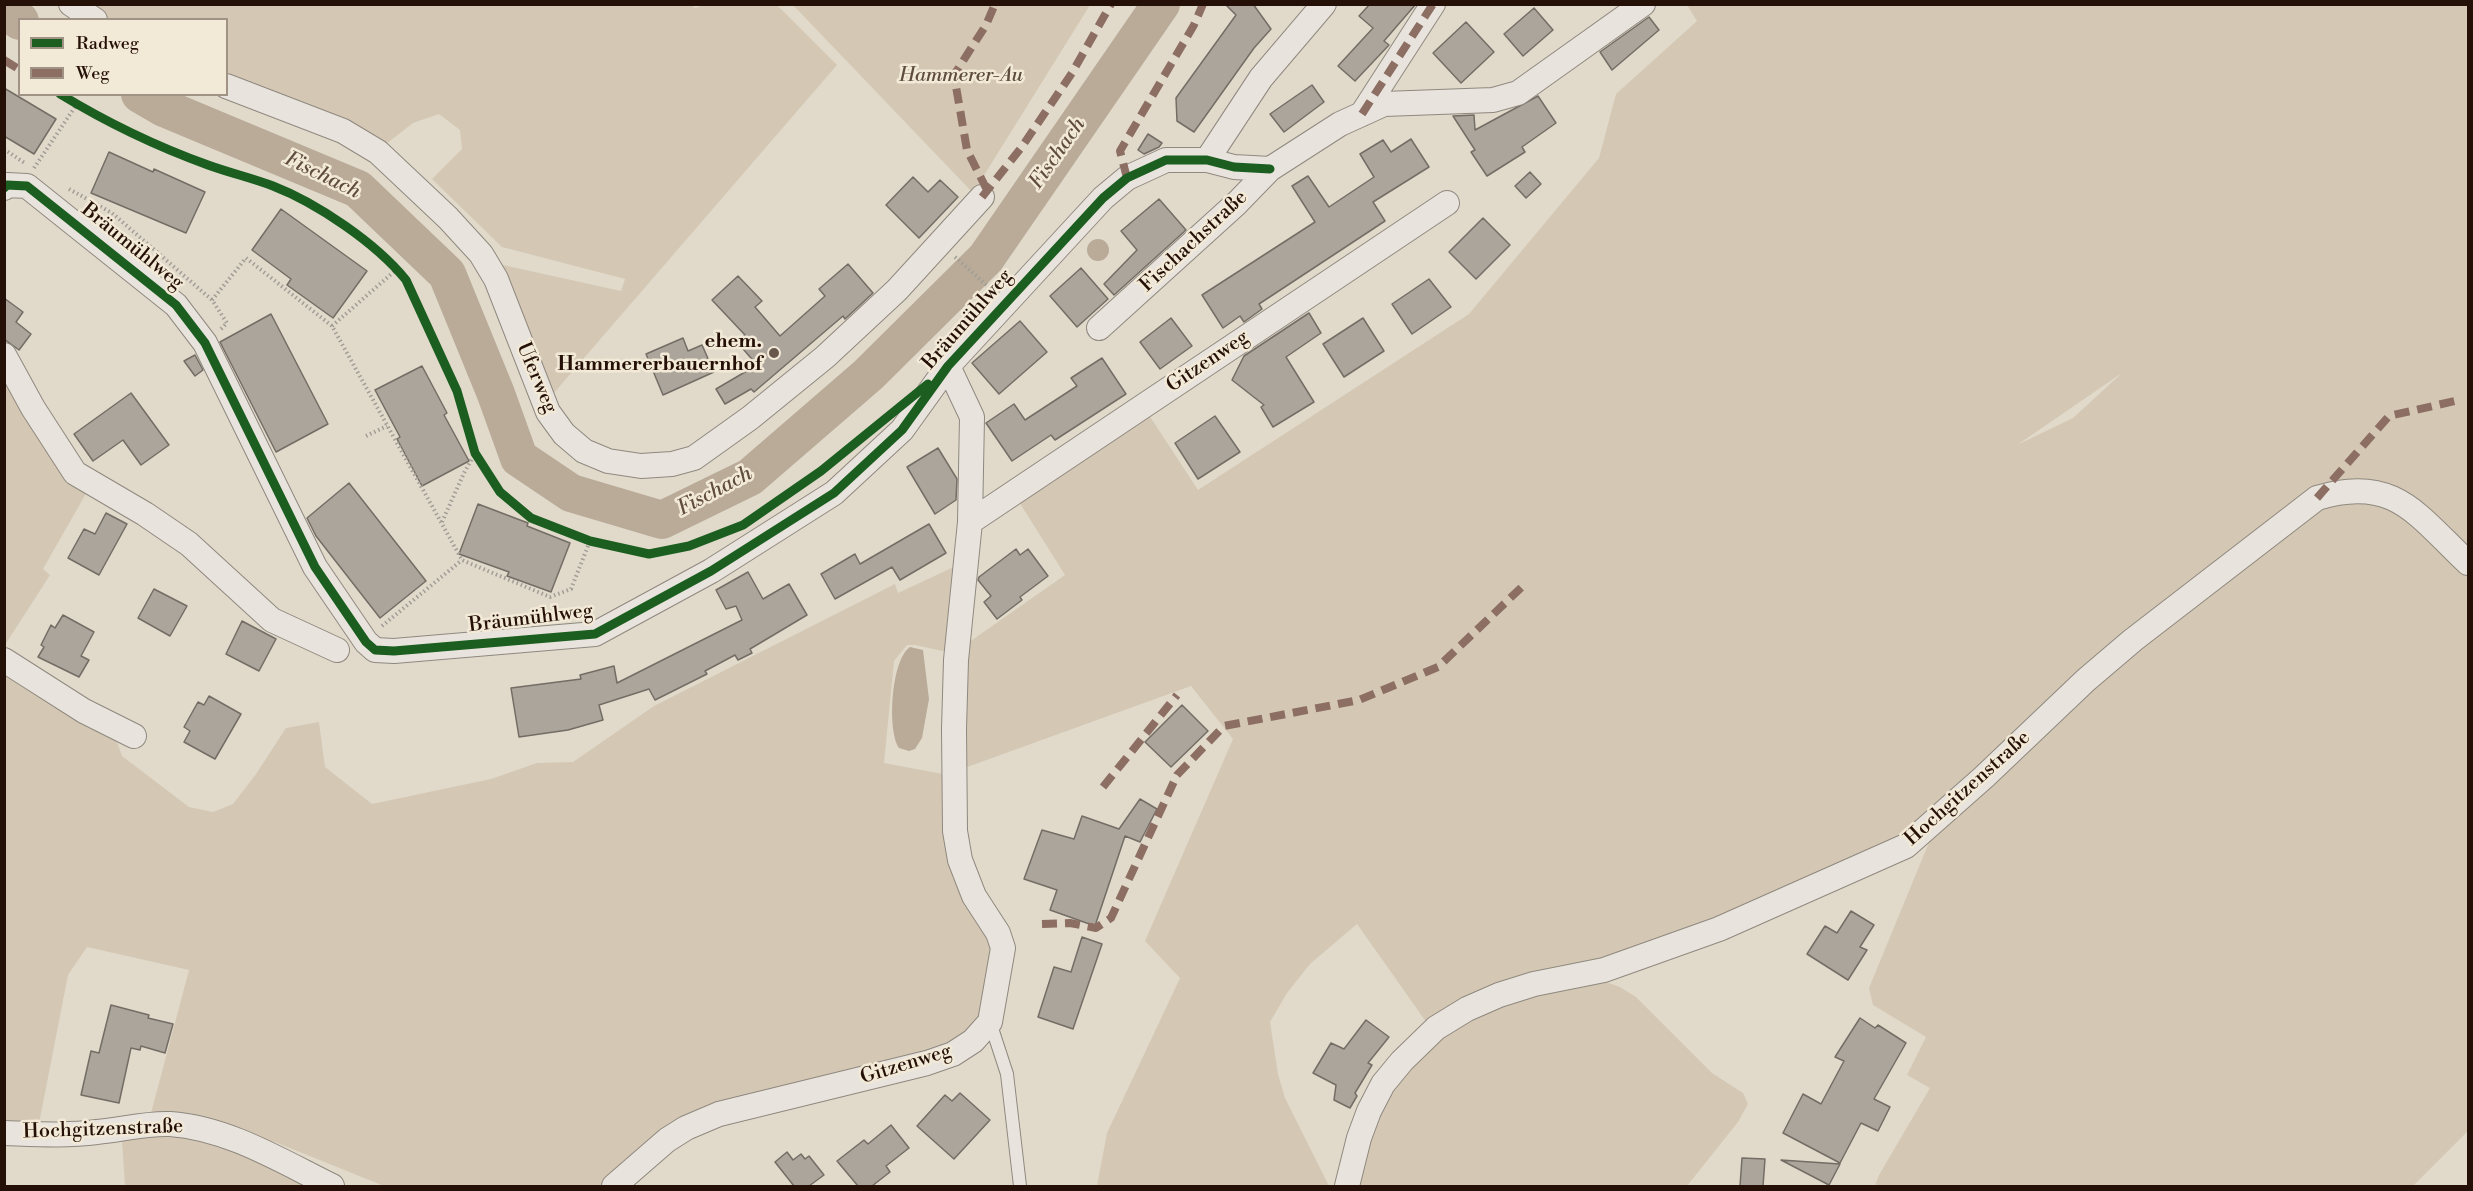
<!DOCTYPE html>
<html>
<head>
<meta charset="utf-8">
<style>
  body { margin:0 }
  #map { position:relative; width:2473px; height:1191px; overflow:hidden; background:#e1dacb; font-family:"Libre Bodoni",serif }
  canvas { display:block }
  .frame { position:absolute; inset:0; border:6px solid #251007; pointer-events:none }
  .legend { position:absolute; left:18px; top:18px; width:210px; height:78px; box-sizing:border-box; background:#f2e9d7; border:2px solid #a09284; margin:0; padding:8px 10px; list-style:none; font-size:18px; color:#251007 }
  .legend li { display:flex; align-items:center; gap:12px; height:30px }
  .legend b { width:30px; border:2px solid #a09284 }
</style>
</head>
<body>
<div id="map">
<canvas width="2473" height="1191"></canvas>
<div class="frame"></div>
<ul class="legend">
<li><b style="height:8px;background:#1b5e20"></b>Radweg</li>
<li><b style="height:8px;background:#8d6e63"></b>Weg</li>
</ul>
</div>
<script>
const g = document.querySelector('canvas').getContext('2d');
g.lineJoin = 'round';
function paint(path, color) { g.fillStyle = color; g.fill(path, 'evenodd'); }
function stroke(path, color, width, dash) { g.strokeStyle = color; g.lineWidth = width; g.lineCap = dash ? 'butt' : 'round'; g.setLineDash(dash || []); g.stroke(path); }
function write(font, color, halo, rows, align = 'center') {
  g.font = font + ' "Libre Bodoni",serif'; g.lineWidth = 5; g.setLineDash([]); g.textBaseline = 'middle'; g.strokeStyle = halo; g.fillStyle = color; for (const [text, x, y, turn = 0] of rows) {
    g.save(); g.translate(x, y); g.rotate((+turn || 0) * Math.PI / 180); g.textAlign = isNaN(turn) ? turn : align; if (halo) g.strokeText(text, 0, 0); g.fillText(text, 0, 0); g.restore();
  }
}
const green = new Path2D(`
  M690 4 695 8 707 4 777 5 837 65 547 401 494 263 621 291 625 279 502 247 432 179 462 149 460 130 439 114 413 123 386 144 227 82 226 20 107 19 83 5Z
  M793 5H1090L973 193Z
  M1687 5H2468V559L2415 508 2330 490 1930 821 1719 926 1429 1026 1357 924 1310 964 1287 993 1270 1022 1278 1074 1285 1098 1329 1186H1097L1107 1133 1180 978 1145 941 1233 739 1191 686 959 770 965 645 1065 575 1016 497 1147 412 1198 490 1469 314 1599 158 1616 94 1697 21ZM2122 373 2073 418 2019 444 2020 443Z
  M4 372 88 490 43 569 50 575 5 645Z
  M2326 501H2390L2468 570V1131L2413 1186H1875L1879 1175 1930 1088 1907 1075 1926 1037 1873 1005 1869 988 1930 840 2090 683Z
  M958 565 951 653 915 645H907L894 661 884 763 943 774 947 848 956 883 986 926 995 953 987 1009 964 1043 704 1112 608 1186H384L275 1142 151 1113 189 970 87 947 68 975 38 1129 5 1126 4 669 117 742 122 756 189 807 213 812 233 804 256 774 286 728 319 722 325 767 372 804 491 779 537 763 573 762 654 706 895 584 898 593Z
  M1603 981 1620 987 1636 997 1712 1073 1743 1093 1748 1104 1738 1122 1687 1186H1353L1375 1107 1445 1028 1533 991Z
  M180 1127 331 1186H125L122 1140Z`);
const water = new Path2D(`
  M1087 250a11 11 0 1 1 22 0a11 11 0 1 1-22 0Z
  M910 647 923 650 929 699 922 738 915 749 909 751 899 748C887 730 891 660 910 647Z`);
const river = new Path2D(`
  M4 10 20 21
  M140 94 164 108 358 189 447 274 496 394 519 458 571 493 662 520 750 477 868 375 986 258 1161 4`);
const building = new Path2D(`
  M1225 4H1253L1271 29 1254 48 1194 132 1177 121 1176 98 1236 15Z
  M1370 4H1416L1384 41 1389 45 1355 81 1338 66 1373 28 1359 16Z
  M1534 8 1553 30 1523 56 1504 34Z
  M1649 17 1659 30 1612 70 1600 52Z
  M1466 22 1494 52 1461 83 1433 53Z
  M1312 85 1324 102 1284 132 1270 114Z
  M4 88 56 119 34 154 4 136Z
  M1538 96 1556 123 1522 147 1525 152 1487 176 1471 152 1475 150 1453 116 1474 115 1475 130Z
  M1148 134 1162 143 1159 147 1144 154 1138 150Z
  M1411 139 1429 167 1373 202 1385 221 1259 304 1262 309 1244 322 1240 316 1223 328 1202 295 1315 222 1292 186 1308 176 1329 207 1374 177 1360 154 1383 140 1391 152Z
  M109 152 153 172 154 169 205 192 186 233 91 193Z
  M1530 172 1541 184 1526 198 1515 186Z
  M913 177 928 192 940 180 958 197 919 238 886 205Z
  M1159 199 1186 230 1114 295 1104 284 1137 250 1121 231Z
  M281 209 367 271 333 318 287 285 291 279 252 250Z
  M1483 218 1510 245 1476 279 1449 252Z
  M848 264 873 293 845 319 843 316 754 392 751 389 725 404 716 389 757 365 737 342 745 335 712 300 738 276 762 301 755 307 780 336 825 296 819 289Z
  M1081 268 1108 299 1077 327 1050 296Z
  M1429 279 1451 307 1412 334 1392 304Z
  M4 298 23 312 16 322 31 334 19 350 4 339Z
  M1309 313 1321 333 1286 357 1314 402 1273 427 1261 407 1264 405 1232 380 1244 356Z
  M271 314 328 424 276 452 220 342Z
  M1171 318 1192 346 1160 369 1140 342Z
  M1363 318 1384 351 1344 377 1323 344Z
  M1020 321 1047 352 999 394 972 363Z
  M683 338 688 351 702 345 714 372 663 395 646 354Z
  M195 355 203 370 195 376 184 361Z
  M1102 358 1126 394 1055 440 1051 435 1012 461 986 423 1014 404 1025 420 1077 386 1071 378Z
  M422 366 447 413 444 415 469 461 422 486 397 439 400 437 375 390Z
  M131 393 169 445 141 465 123 440 93 461 74 434Z
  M1215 416 1240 452 1198 479 1175 443Z
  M938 448 957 479 956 500 935 514 907 467Z
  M349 483 426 581 380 618 316 536 307 518Z
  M478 504 528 523 527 526 570 543 551 592 507 576 509 572 459 554Z
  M106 513 127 524 99 575 68 558 84 529 95 534Z
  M929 524 946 553 900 580 892 567 835 599 821 574 855 554 860 564Z
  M1016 549 1020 555 1028 549 1048 576 1020 597 1022 600 997 619 984 602 991 596 978 580 979 577Z
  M748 572 763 599 789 584 807 615 750 649 752 653 738 660 735 655 705 671 707 674 655 700 649 689 599 705 603 720 568 730 519 737 511 688 581 679 580 675 614 666 617 683 742 620 736 606 726 609 716 590Z
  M154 589 187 606 170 636 138 618Z
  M63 615 94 632 81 656 89 660 79 677 38 657 44 647 41 645 51 625 55 628Z
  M242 621 276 639 259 671 226 654Z
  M209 696 241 714 215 759 184 742 190 731 184 727 198 702 204 705Z
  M1182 705 1208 731 1171 767 1145 742Z
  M1140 799 1157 809 1140 842 1125 836 1095 926 1050 910 1057 890 1024 879 1042 830 1074 839 1082 816 1119 829Z
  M1851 911 1874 925 1860 947 1867 950 1848 980 1807 954 1825 926 1837 933Z
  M1082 937 1102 944 1073 1029 1038 1017 1054 967 1071 972Z
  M111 1005 149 1015 148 1018 173 1024 165 1053 141 1046 140 1050 131 1048 119 1103 81 1095 91 1051 99 1053Z
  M1860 1018 1875 1028 1878 1025 1906 1043 1874 1099 1890 1107 1878 1131 1861 1123 1840 1163 1783 1133 1803 1094 1821 1104 1844 1061 1835 1057Z
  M1366 1020 1389 1037 1368 1063 1372 1065 1355 1093 1357 1096 1350 1108 1334 1100 1336 1085 1313 1073 1331 1043 1344 1049Z
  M960 1093 990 1120 954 1159 917 1126 945 1095 952 1101Z
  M891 1125 909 1148 886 1166 890 1172 872 1186H858L837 1161 864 1140 868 1144Z
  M787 1152 793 1160 801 1154 805 1159 809 1156 824 1175 809 1186H794L775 1162Z
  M1742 1158 1765 1159 1763 1186H1740Z
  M1781 1160 1840 1164 1829 1185Z`);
const path = new Path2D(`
  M4 149 26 164
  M34 168 77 104
  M69 189 112 213 212 300
  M955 257 992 290
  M332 326 397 269
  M221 329 227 323 212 300 246 258 332 326 462 560 550 597 571 589 590 541
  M366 436 387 426
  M442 522 464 473 475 453
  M382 626 462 560`);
const lane = new Path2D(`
  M990 1022 1007 1074 1020 1186`);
const street = new Path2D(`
  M71 4 95 20
  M226 86 343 131 378 152 448 218 481 254 496 279 548 412 564 434 584 451 608 461 641 466 672 464 694 458 750 418 825 357 897 290 982 197
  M1362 114 1433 4
  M1207 160 1261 78 1324 4
  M4 188 7 185 27 186 176 305 205 343 315 567 366 642 375 650 394 651 595 634 711 571 834 493 902 430 948 366 1103 198 1127 178 1166 160H1207L1234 167 1270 169
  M1099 328 1237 203 1270 169 1340 124 1384 104 1493 100 1518 93 1643 4
  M4 355 33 408 75 473 145 514 189 544 272 620 337 650
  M970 522 1447 203
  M4 660 84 711 134 736
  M4 1133C35 1134 66 1136 97 1132 121 1130 145 1123 170 1124 228 1128 281 1161 332 1186
  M614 1186 667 1140 686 1128 719 1114 927 1063 953 1054 973 1041 990 1022 1003 948 998 933 974 896 960 860 955 831 954 729 956 660 970 522 972 417 948 366
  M1347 1186 1359 1138 1369 1111 1383 1084 1402 1061 1436 1028 1467 1009 1499 995 1534 984 1604 970 1719 929 1906 846 1984 777 2086 680 2133 640 2317 498C2394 474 2417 515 2468 563`);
const quiet = new Path2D(`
  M4 60 20 70
  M1362 114 1433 4
  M1127 178 1120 151 1194 25 1203 4
  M987 190 967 150 954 75 986 25 995 4
  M982 197 1021 148 1072 73 1111 4
  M2317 498 2389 416 2455 401
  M1103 787 1177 695
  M1042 924 1070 923 1096 928 1111 918 1177 775 1224 726 1359 700 1438 667 1525 584`);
const cycleway = new Path2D(`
  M60 94C106 122 158 147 208 165 230 173 252 178 273 186 317 203 376 243 406 280L457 391 475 453 500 492 531 518 590 541 649 554 689 546 743 525 821 471 928 384
  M4 188 7 185 27 186 176 305 205 343 315 567 366 642 375 650 394 651 595 634 711 571 834 493 902 430 948 366 1103 198 1127 178 1166 160H1207L1234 167 1270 169`);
const markers = [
  [774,353,6,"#67574c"]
];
const parkNames = [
  ["Hammerer-Au",961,76]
];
const streetNames = [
  ["Fischachstraße",1194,242,-43],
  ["Bräumühlweg",132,247,39],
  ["Bräumühlweg",968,320,-49],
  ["Gitzenweg",1208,362,-34],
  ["Uferweg",536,378,67],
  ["Bräumühlweg",531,619,-7],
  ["Hochgitzenstraße",1968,789,-42],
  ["Gitzenweg",906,1065,-17],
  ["Hochgitzenstraße",103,1130,-2]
];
const poiNames = [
  ["ehem.",762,342],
  ["Hammererbauernhof",762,365]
];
const waterNames = [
  ["Fischach",1058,154,-55],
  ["Fischach",322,176,26],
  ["Fischach",715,492,-28]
];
paint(green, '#d4c8b4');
paint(water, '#b9ab98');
stroke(river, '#b9ab98', 38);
paint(building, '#aca59b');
stroke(building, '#746d65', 1.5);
stroke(lane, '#8f887f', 14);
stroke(street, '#8f887f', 26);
stroke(path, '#a29d96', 4, [1.5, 3]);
stroke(lane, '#e8e4dd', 12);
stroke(street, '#e8e4dd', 24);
stroke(quiet, '#8d6e63', 8, [15, 8]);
stroke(cycleway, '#1b5e20', 9);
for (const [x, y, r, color] of markers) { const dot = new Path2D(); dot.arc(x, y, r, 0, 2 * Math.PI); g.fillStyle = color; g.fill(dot); stroke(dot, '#f2e9d7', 2); }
write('italic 20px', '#5e4c3d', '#f2e9d7', parkNames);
write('20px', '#251007', '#f2e9d7', streetNames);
write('bold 20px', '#251007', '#f2e9d7', poiNames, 'right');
write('italic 21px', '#604d3e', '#f2e9d7', waterNames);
</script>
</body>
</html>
